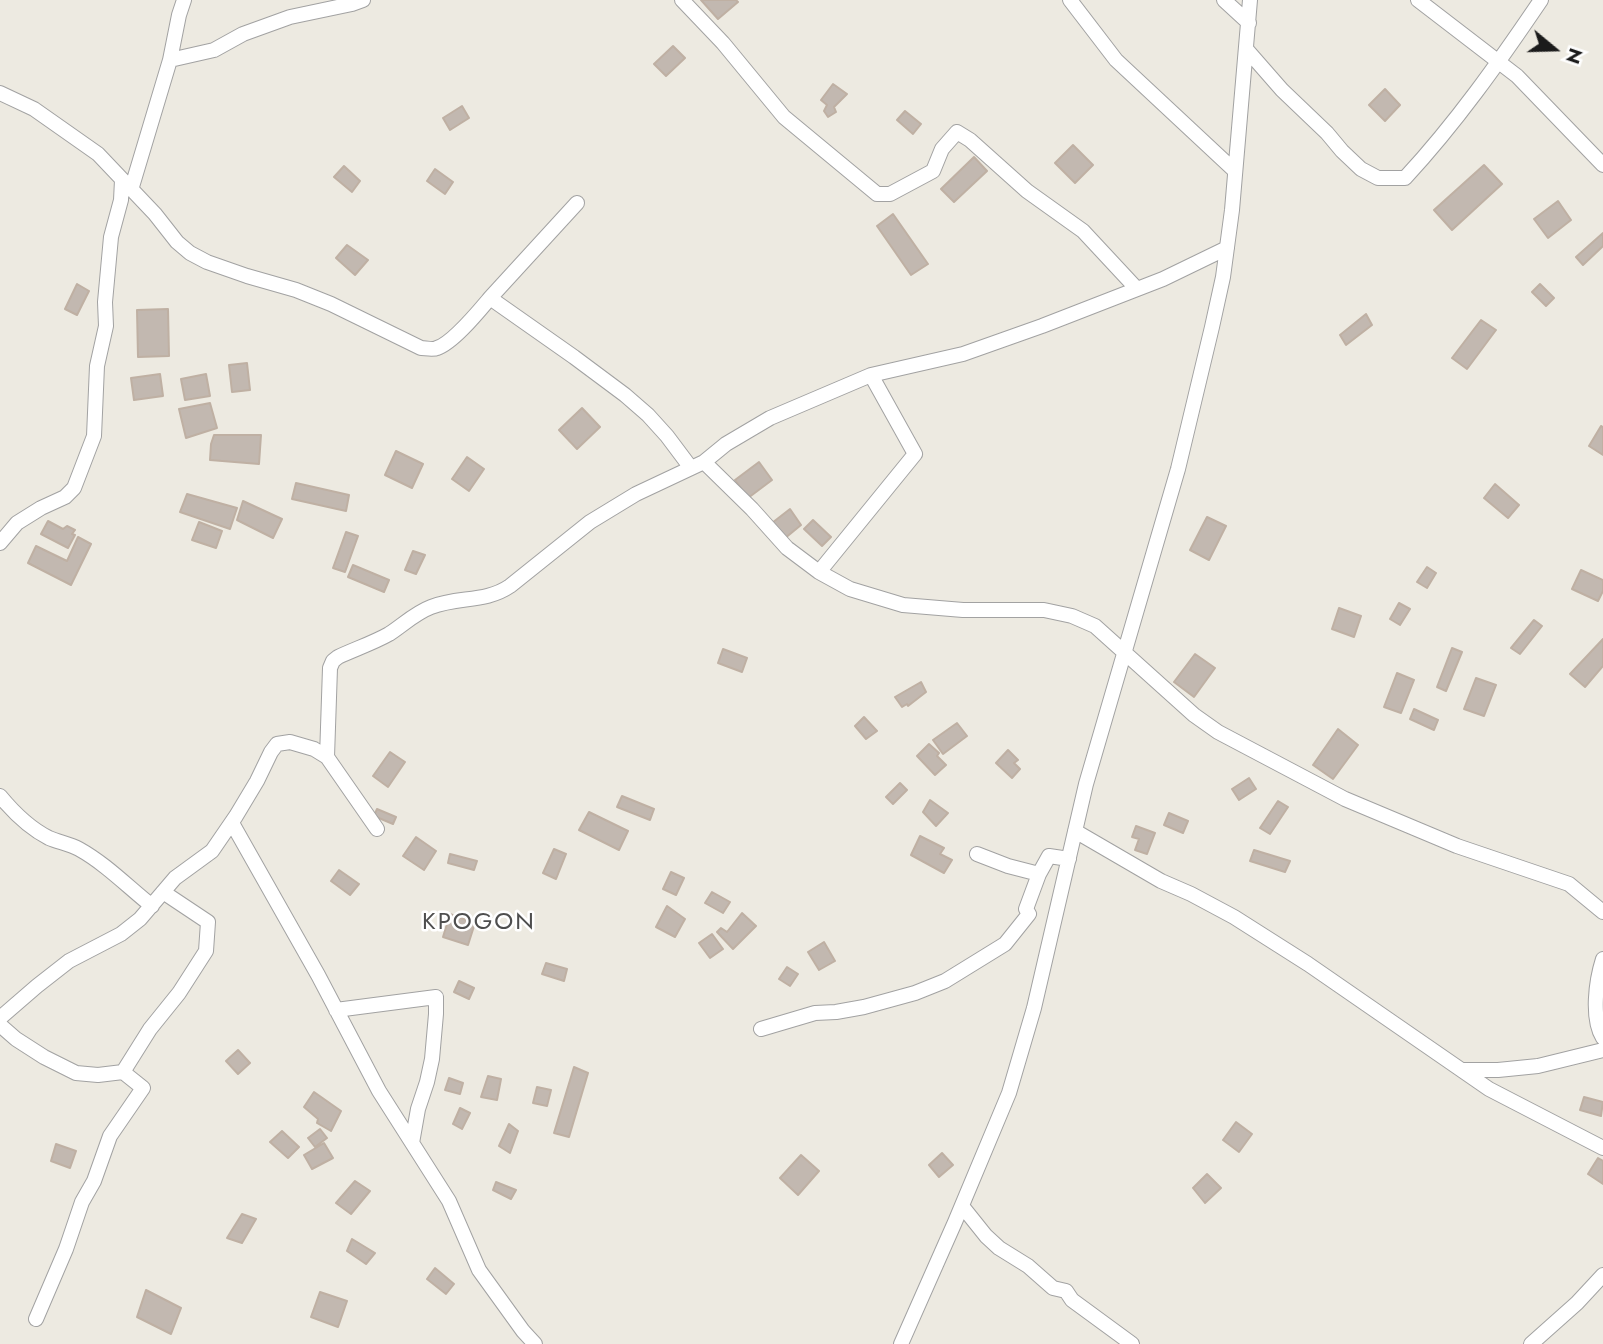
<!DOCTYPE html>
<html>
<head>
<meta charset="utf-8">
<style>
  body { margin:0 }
  #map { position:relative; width:1603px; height:1344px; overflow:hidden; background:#edeae1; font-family:Jost,sans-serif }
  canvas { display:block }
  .north { position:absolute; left:1519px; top:14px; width:70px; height:70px; -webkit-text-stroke:5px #fff; paint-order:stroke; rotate:109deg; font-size:19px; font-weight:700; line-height:28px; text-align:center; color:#1b1b1b }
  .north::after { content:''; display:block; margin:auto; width:24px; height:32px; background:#1b1b1b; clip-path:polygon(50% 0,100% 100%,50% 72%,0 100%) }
</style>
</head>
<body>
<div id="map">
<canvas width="1603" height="1344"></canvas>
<div class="north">N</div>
</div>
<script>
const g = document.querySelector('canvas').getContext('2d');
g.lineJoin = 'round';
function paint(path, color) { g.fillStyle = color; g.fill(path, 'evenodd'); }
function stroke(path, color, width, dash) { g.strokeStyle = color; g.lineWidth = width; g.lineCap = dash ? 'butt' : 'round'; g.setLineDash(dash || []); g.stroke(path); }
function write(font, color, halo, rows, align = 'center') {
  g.font = font + ' Jost,sans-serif'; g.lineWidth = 5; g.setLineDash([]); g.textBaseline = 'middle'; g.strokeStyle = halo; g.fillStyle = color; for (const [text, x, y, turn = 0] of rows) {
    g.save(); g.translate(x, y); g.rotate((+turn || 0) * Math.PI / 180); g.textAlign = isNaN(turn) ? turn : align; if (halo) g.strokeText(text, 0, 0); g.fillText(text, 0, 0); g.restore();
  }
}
const building = new Path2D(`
  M701 0H736L738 2 718 19Z
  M673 46 685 58 666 76 654 64Z
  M833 84 847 94 834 107 836 112 828 117 824 111 827 105 821 100Z
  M1385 89 1400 105 1385 121 1369 105Z
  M462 106 469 118 450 130 443 118Z
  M905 111 921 124 913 134 897 120Z
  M1073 145 1093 165 1075 183 1055 163Z
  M974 157 987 171 954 202 941 189Z
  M1484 165 1502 184 1452 230 1434 210Z
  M344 166 360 181 352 192 334 177Z
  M435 169 453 182 445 194 427 181Z
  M1558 201 1571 220 1548 238 1534 219Z
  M893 214 928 264 911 275 877 226Z
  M1603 233V246L1583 265 1576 257Z
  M347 245 368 260 355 275 336 258Z
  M77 284 89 291 77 315 65 309Z
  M1540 284 1554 298 1546 306 1532 292Z
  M168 309 169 356 138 357 137 310Z
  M1366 314 1372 325 1346 345 1340 335Z
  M1481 320 1496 330 1467 369 1452 358Z
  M247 363 250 390 232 392 229 365Z
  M160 374 163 396 134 400 131 378Z
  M206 374 210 396 185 400 181 379Z
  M210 403 217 428 186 438 179 409Z
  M582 408 600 427 577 449 559 430Z
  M1601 426 1603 427V455L1589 446Z
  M214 435H261L259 464 210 460 211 444Z
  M396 451 423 464 412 488 385 475Z
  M467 457 484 469 469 491 452 479Z
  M759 462 772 480 748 498 735 480Z
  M296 483 349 495 346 511 292 499Z
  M1495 484 1519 505 1508 518 1484 498Z
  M187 494 237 508 230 529 180 512Z
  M243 501 282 519 273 538 237 520Z
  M790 509 801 525 784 539 772 523Z
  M1207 517 1226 526 1209 560 1190 550Z
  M813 520 831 537 822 546 804 529Z
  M48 521 63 529 67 526 75 530 72 534 75 535 68 548 41 534Z
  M199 522 222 531 216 548 192 540Z
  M346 532 358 536 345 572 333 568Z
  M78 537 91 544 71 585 28 563 36 546 67 561Z
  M413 551 425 555 416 574 405 570Z
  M353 565 389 580 384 592 348 577Z
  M1427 567 1436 573 1427 588 1417 582Z
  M1581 570 1603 580V591L1598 601 1572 589Z
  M1399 603 1410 609 1400 625 1390 619Z
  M1339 608 1361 616 1354 637 1332 629Z
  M1534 620 1542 626 1520 654 1511 648Z
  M1603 639V666L1585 687 1570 674Z
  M1452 648 1462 652 1446 691 1437 687Z
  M723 649 747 658 742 672 718 663Z
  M1195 654 1215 668 1194 697 1174 682Z
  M1397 673 1414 680 1401 713 1384 707Z
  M1476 678 1496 685 1484 716 1464 709Z
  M921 682 926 692 908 706 907 704 902 707 895 697Z
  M1414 709 1438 720 1434 730 1410 719Z
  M864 717 877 731 866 739 855 726Z
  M957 723 967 736 943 754 933 740Z
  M1338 729 1358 745 1333 779 1313 765Z
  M929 744 939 753 937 756 946 765 935 775 917 756Z
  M1008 750 1018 760 1014 763 1020 769 1012 778 996 763Z
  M390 752 405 762 388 787 373 776Z
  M1249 778 1256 789 1239 800 1232 789Z
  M900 783 907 790 893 804 886 797Z
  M622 796 654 809 650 820 617 807Z
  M930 800 948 813 936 826 923 812Z
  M1278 801 1288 807 1270 834 1260 828Z
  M377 809 396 817 393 824 374 816Z
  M589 812 628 831 619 850 579 830Z
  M1169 813 1188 821 1183 833 1164 825Z
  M1136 826 1155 833 1147 854 1135 850 1139 839 1132 837Z
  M920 836 944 848 940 854 952 860 944 873 911 855Z
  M416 837 436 851 424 870 403 856Z
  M554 849 566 854 556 879 543 873Z
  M1254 850 1290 861 1285 872 1250 861Z
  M450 854 477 861 474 870 448 863Z
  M339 870 359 884 350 895 331 881Z
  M671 872 684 878 676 895 663 889Z
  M712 892 730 902 723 913 705 903Z
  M667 906 685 919 675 937 656 927Z
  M742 913 756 926 733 949 717 932 721 928 727 932Z
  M450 914 475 923 468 945 443 937Z
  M712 934 723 949 710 958 699 943Z
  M824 942 835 961 819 970 808 952Z
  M546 963 567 969 564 981 542 974Z
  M787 967 798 974 790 986 779 979Z
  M459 981 474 988 469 999 454 992Z
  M238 1050 250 1063 238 1074 226 1061Z
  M574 1067 588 1073 569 1137 554 1133Z
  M488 1076 501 1079 497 1100 481 1097Z
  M449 1078 463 1083 460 1094 445 1090Z
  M537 1087 551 1090 547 1106 533 1103Z
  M314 1092 341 1111 331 1131 317 1123 318 1119 304 1107Z
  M1584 1097 1603 1102 1601 1116 1580 1110Z
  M460 1108 470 1113 462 1129 453 1124Z
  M1236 1122 1252 1134 1239 1152 1223 1140Z
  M509 1124 518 1131 510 1153 499 1146Z
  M320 1129 327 1138 315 1147 308 1138Z
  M282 1131 299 1147 288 1158 270 1142Z
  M324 1143 333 1158 312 1169 304 1155Z
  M56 1144 76 1151 70 1168 51 1161Z
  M942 1153 953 1165 939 1177 929 1165Z
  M801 1155 819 1171 798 1195 780 1178Z
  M1598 1158 1603 1161V1184L1588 1174Z
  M1207 1174 1221 1188 1205 1203 1193 1188Z
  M355 1181 370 1191 351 1214 336 1203Z
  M496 1182 516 1190 511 1199 493 1190Z
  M242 1214 256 1219 242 1243 227 1238Z
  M352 1239 375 1253 366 1264 347 1251Z
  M435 1268 454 1284 446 1294 427 1279Z
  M146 1290 181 1308 171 1334 137 1317Z
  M320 1292 347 1301 338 1327 311 1317Z`);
const minor = new Path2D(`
  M682 0 723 43 784 117 877 194H890L933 171 942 149 957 132 970 140 1027 191 1083 231 1137 289
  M1070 0 1116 60 1235 171
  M1224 0 1249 23
  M1418 0 1517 76 1603 165
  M1247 50 1282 90 1327 133 1342 151 1361 169 1378 178H1405C1456 123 1499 62 1541 0
  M170 60 214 50 243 34 290 17 352 4 363 0
  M0 93 34 109 98 154 155 214 177 242 190 253 207 262 247 276 296 290 331 304 421 348C425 348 433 350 437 348 453 343 479 311 490 298
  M131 190 170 60 179 15 184 0
  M577 203 490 298 574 357 625 395 648 415 667 436 691 468
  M704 462 752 509 787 548 819 572 850 589 903 605 963 610H1044L1072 616 1095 626 1194 715 1218 732 1345 799 1457 846 1569 884 1603 912
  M0 543 17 523 41 508 65 497 74 488 94 436 97 366 106 326 105 302 111 237 121 200 122 180
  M819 572 915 454 871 375
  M327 757 330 668 333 661 338 657C355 649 373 643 389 634 403 625 415 613 431 607 459 596 485 603 510 586L590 522 636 494 704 462 726 444 770 418 871 375 963 354 1042 326 1163 279 1227 248
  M0 796C14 813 29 828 49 838 58 842 70 844 79 849 106 864 128 887 152 906
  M232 823 318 975 379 1091 449 1201 479 1270 523 1331 535 1344
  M1075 831 1161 881 1191 894 1234 917 1308 964 1489 1089 1603 1148
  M977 854 1008 866 1039 874 1049 856 1069 859
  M1603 959C1596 981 1591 1018 1603 1038
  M336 1010 436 997V1014L432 1059 427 1082 418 1109 412 1143
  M0 1018 37 986 69 961 121 934 140 919 175 878 212 851 236 816 257 781 271 752 277 744 290 742 314 749 327 757 377 829
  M0 1025 16 1039 44 1057 76 1073 98 1075 123 1072 150 1029 179 993 206 951 208 922 163 892
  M761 1029 815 1013 836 1012 864 1007 915 993 945 981 1005 944 1029 914 1026 909 1039 874
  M1462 1070H1498L1538 1066 1603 1050
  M962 1206 986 1236 999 1248 1028 1266 1053 1288 1066 1291 1072 1300 1132 1344
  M36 1319 66 1249 82 1202 94 1181 110 1136 143 1088 123 1072
  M901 1344 955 1222 1009 1093 1034 1008 1086 784 1178 469 1212 327 1223 277 1232 210 1250 0
  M1531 1344 1577 1303 1603 1275`);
const quarterNames = [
  ["KPOGON",479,923]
];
paint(building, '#c2b8b0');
stroke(building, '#bfb0a3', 2);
stroke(minor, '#a2a2a2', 16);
stroke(minor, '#fff', 14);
g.letterSpacing = '2px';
write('24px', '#4e4e4e', '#fff', quarterNames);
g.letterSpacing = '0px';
</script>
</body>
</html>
